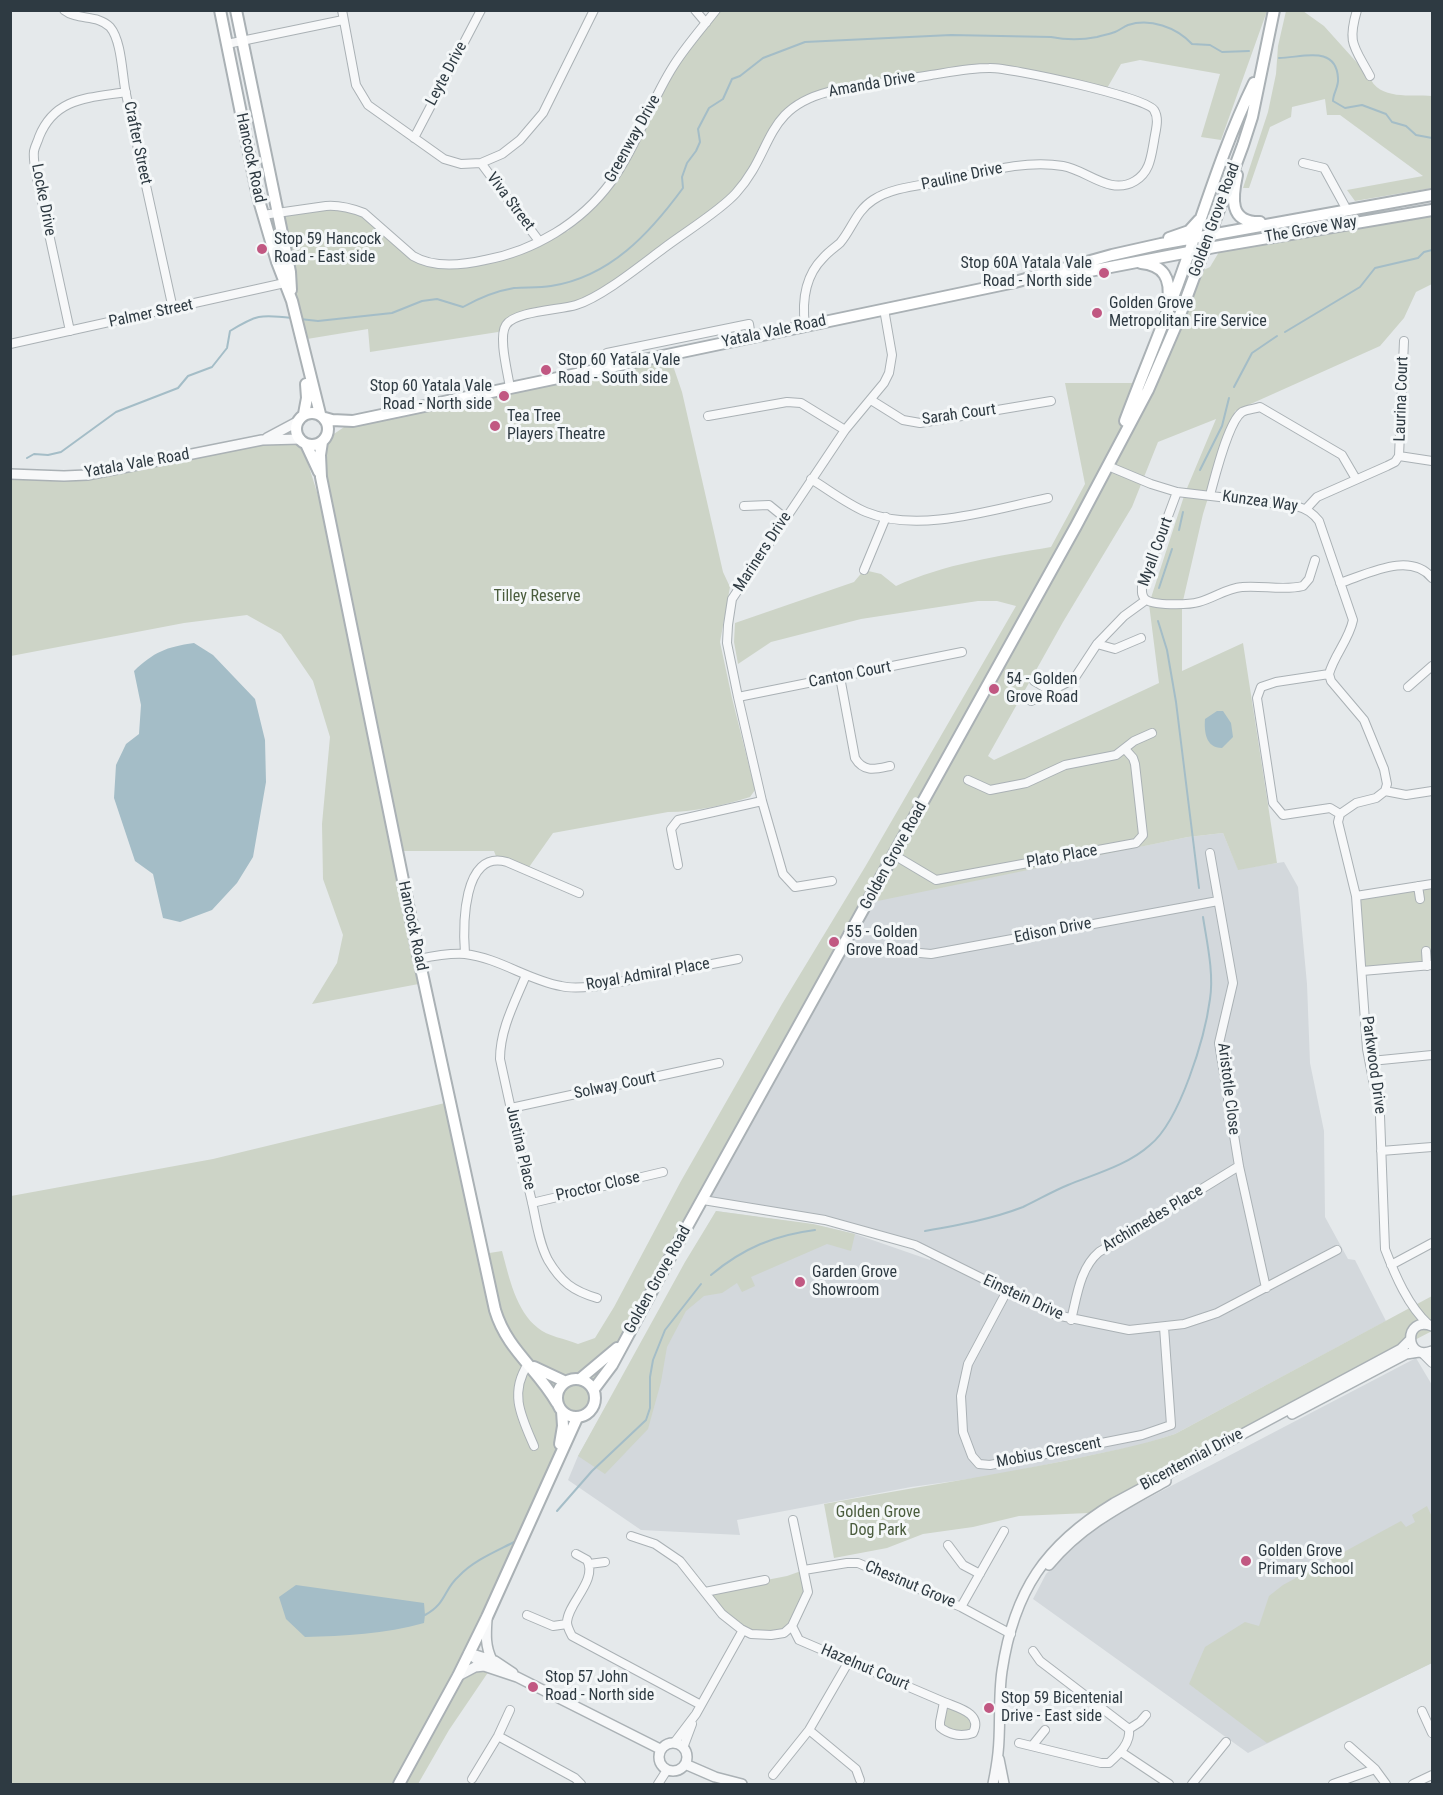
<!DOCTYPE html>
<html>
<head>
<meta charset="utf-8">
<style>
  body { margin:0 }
  #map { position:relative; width:1443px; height:1795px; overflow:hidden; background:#e5e9eb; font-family:"Roboto Condensed",sans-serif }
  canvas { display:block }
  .frame { position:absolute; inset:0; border:12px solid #2e3a42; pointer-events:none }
</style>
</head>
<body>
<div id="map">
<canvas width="1443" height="1795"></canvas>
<div class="frame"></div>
</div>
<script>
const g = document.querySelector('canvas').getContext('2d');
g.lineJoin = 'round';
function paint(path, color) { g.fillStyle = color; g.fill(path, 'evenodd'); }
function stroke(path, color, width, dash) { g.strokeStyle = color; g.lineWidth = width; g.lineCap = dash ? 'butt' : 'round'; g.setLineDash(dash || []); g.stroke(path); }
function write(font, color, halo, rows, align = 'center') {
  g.font = font + ' "Roboto Condensed",sans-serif'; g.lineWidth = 6; g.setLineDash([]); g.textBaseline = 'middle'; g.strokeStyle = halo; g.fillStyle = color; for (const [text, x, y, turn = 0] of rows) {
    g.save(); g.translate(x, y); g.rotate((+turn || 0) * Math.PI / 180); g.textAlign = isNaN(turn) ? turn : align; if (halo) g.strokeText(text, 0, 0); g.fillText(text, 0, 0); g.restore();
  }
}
const built = new Path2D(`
  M1223 833 1238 869 1284 862 1298 887 1307 984 1310 1063 1324 1131 1325 1217 1348 1259 1355 1260 1386 1321 1175 1434 1141 1445 991 1476 911 1487 737 1520 740 1535 641 1530 568 1480 578 1456 716 1211 817 1225 855 1234 930 1260 932 1254 845 1226 703 1200 868 902 1188 837Z
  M1416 1358 1432 1385V1663L1248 1753 1033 1599 1046 1574 1072 1548 1106 1520Z`);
const green = new Path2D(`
  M716 11H1267L1221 140 1201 137 1220 74 1140 60 1121 64 1106 90 999 69 818 94 784 116 745 183 691 228 582 302 519 317 498 332 370 352 368 329 307 339 277 213 311 208 353 209 413 256 442 263 493 259 568 231 602 194 622 164 674 64Z
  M1286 11H1303L1324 26 1369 76C1379 101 1411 94 1432 96V188L1355 201 1347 190 1423 176 1340 115H1327L1325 99 1292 107 1291 117 1270 127 1249 188H1243L1268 112 1276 74 1278 46Z
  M1432 210V284L1416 292 1404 318 1380 346 1235 411 1203 514 1182 605V671L1243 643 1277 863 1238 870 1223 833 1188 837 868 903 574 1427 546 1490 396 1784H11V1196L213 1159 449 1102 483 1254 502 1251C509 1277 516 1311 538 1328 547 1336 566 1339 578 1344L595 1338 614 1307 681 1181 782 1004 865 867 1016 606 997 601H978L861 619 771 642 738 664 734 642 735 623 854 582 864 570 881 574 896 586C944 564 999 556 1051 547L1085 484 1065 383H1139L1115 450 1195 274 1210 267 1222 247ZM1216 419 1185 493 1149 604 1159 683 994 760 988 756 1063 622 1132 507 1158 442Z
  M669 354 682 392 723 572 730 587 720 642 732 698 755 790 750 797C724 805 696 812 668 812L553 833 527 870 497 859 494 851H397L424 983 312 1004 337 963 343 935 323 879 322 824 330 737 313 681 281 634 247 615 184 623 11 656 10 473 64 476 272 436 301 441 335 550 321 477 322 442 353 421Z
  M1432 884V965L1362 971 1356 896Z
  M716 1211 813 1224 855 1234 851 1251 827 1244 751 1277 755 1286 742 1292 737 1283 722 1293 704 1296 686 1311 667 1347 661 1382 648 1429 605 1474 578 1456 685 1262Z
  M1432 1296V1331L1170 1467 1089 1513 1019 1516 973 1527 923 1534 887 1548 834 1558 824 1504C904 1489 984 1477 1064 1461 1101 1453 1139 1446 1175 1434Z
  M1427 1506 1432 1517V1663L1267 1743 1189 1684 1205 1647 1245 1622 1259 1626 1269 1596 1283 1585 1401 1521 1406 1527 1415 1522 1412 1515Z
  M804 1570 808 1592 792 1626 771 1635 741 1629 705 1592 787 1576Z
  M491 1668 449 1730 418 1784H399L458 1676 469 1669Z
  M944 1702 975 1719 969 1734 940 1727Z`);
const water = new Path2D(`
  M194 643 213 655 255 699 265 740 266 782 253 857 237 883 212 910 180 922 163 918 153 874 135 861 114 798 116 765 126 744 139 734 141 705 134 671C154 652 166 647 194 643Z
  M1217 711H1223L1231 723 1233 737 1222 748C1206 748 1204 732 1205 719Z
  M296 1585 424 1603 425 1615 424 1623C385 1634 344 1636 305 1637L286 1619 279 1597Z`);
const stream = new Path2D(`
  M1279 58C1301 58 1336 44 1338 78 1339 87 1333 93 1333 101L1345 108 1362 105 1386 114 1392 122 1406 126 1416 135 1432 138
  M300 319 318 321 392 313 422 301 437 299 463 307C479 298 496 291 514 288 526 287 539 288 551 286 610 277 650 233 683 188L682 177 687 163 696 151 700 142 698 129 709 108 723 99 732 79 740 76 763 58 805 42 951 35 1051 37C1066 40 1082 40 1097 37 1103 35 1110 34 1115 32 1120 30 1123 27 1128 25 1150 18 1176 27 1192 44L1210 45 1222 52 1249 51
  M1285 332 1360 287 1375 268 1418 258 1424 252 1432 250
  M1234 387 1252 353 1277 336
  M27 458 34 454 48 455 61 452 116 412 178 388 188 376 212 367 227 348 230 331C256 315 260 314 292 318
  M1200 470 1222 426 1229 398
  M1179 530 1183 512
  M1159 588 1172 549
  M1158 621 1167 650 1176 702 1199 888
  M925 1231C959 1225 992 1219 1023 1207 1038 1200 1053 1191 1068 1185 1095 1174 1128 1165 1150 1145 1180 1121 1205 1037 1210 999 1214 973 1207 943 1203 917
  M711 1275C743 1248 775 1235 815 1230
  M557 1511 592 1471 646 1420 650 1408V1377L653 1360 665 1330 701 1284
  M425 1615C447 1603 443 1590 459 1576 474 1560 497 1551 516 1541`);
const minor = new Path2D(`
  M64 10C78 21 97 14 110 27 122 41 122 76 126 94 142 166 157 237 173 309
  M342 10 356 85 368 105 444 159 461 164 481 163 502 154 520 140 543 113 594 10
  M695 10 706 23
  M1357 10C1347 44 1354 46 1370 76
  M227 44 343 20
  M414 138 481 10
  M481 163 539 241
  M1303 163 1324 168 1347 210
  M263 215 326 206C339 205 351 208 364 213L413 256C433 268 463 265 485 260 534 251 581 223 611 182 637 146 650 102 674 65 686 46 702 28 716 10
  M70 331 36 174C35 167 33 158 34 151 35 146 38 141 39 137 55 97 89 98 126 92
  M10 344 289 282
  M609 367 607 353 749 324 751 337
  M510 388C508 373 498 337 506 325 515 311 560 310 576 305 602 297 641 265 664 248 685 232 720 211 736 193 774 151 763 109 828 92 862 86 896 81 931 75 950 72 970 68 989 68 1009 67 1146 97 1154 110 1160 119 1155 132 1154 141 1151 157 1150 172 1135 181 1110 196 1087 170 1063 166 1022 159 978 174 938 182 916 186 891 188 873 200 856 211 852 229 840 243 834 248 828 252 823 258 805 276 802 302 805 326
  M871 400 903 420 920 423 1051 401
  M708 416 787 402 801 403 845 430
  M1399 456 1432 461
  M1108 466 1151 484 1177 492 1296 506C1307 509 1313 513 1319 521L1353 620C1349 640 1334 655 1329 674
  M811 479C829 490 847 504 866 512 919 534 994 509 1048 498
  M1177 492 1142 586C1142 591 1141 595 1145 599 1152 606 1189 605 1199 602 1214 598 1227 588 1242 587 1262 585 1283 591 1303 586L1309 579 1315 560
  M1210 495C1215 477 1228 422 1242 412 1247 409 1255 409 1260 407L1342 455 1356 479
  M744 506 769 505 785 518
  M1306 509 1317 497 1387 466 1395 462 1399 456 1404 341
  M864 570 886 517
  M1340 583C1368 574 1410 551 1432 578
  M1097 644 1115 649 1141 638
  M1329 674 1331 681 1364 720 1384 769 1387 784 1385 791 1376 798 1356 803 1340 814 1330 808 1283 815 1273 803 1257 698 1261 687 1276 682Z
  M840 677 855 758C864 773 876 769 890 766
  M1034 681 1051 691
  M1408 687 1432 666
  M738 697 962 652
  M1031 701 1074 679 1097 644 1124 616 1146 600
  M968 780 990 790 1026 783 1065 765 1116 755 1134 741 1152 733
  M1385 791 1406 795 1432 791
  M1340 814 1338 822 1356 896 1367 1049 1380 1116 1385 1249C1395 1275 1408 1306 1429 1325
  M1210 853 1233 983 1219 1043 1239 1166 1266 1288
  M894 855 936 880 1136 843 1143 835 1135 764 1133 758 1125 749
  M678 865 671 829 678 820 762 801
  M832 881 795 887 783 874 762 801 738 697 727 643 728 625 732 599 845 430 884 383 889 373 892 355 884 309
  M1418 886 1420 899
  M1356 896 1432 884
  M887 950 931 954 1218 901
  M1426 951 1427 966
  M465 954C463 927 462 849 507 862L579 893
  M419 959C433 956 450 953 465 954 499 958 528 980 561 986 573 989 586 987 598 986L738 959
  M1362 971 1432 965
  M526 975C515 1002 500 1029 500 1059 510 1105 520 1151 531 1198 536 1218 538 1241 548 1260 561 1282 573 1291 597 1298
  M1371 1061 1432 1055
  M511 1108 719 1063
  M1381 1151 1432 1147
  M703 1200 825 1220 915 1245 1056 1315 1129 1330 1184 1324 1217 1313 1337 1250
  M532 1203 663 1172
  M1391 1265 1432 1243
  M1007 1291 968 1364 961 1396 963 1432 972 1456 979 1464 990 1465 1142 1435 1171 1425 1164 1327
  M1071 1320C1077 1296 1080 1268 1099 1252L1239 1166
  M1422 1353 1432 1363
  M528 1364C509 1393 521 1416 534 1446
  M631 1536 655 1544 680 1561 722 1614 741 1629 751 1634 771 1635 784 1633 792 1626 808 1592 793 1520
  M948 1545 963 1565 980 1574
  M576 1554 587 1560C598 1580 568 1603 567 1622 567 1627 570 1632 572 1636L701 1705
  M589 1564 605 1562
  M804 1570 847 1563H858L961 1607 1011 1634
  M705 1592 765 1580
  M961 1607 1004 1531
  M527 1615 553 1626 567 1624
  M792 1626 799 1640 944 1702 940 1722V1727C949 1735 962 1737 973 1733 983 1713 958 1708 944 1702
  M1422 1711 1432 1733
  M1129 1729 1140 1722 1146 1715
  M809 1730 856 1769 860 1780
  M498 1736 575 1778 581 1784
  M674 1743 696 1714 743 1630
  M1019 1743 1101 1763H1109C1119 1754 1131 1743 1129 1729L1040 1661 1033 1651
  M1032 1746 1045 1730
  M1349 1746 1375 1769
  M683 1748 692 1724
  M1121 1752 1169 1784
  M773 1775 809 1730 849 1661
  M472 1779 498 1736 510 1710
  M658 1784 667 1770
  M1192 1784 1226 1742
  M1333 1784 1375 1769 1386 1784
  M1413 1784 1432 1775`);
const tertiary = new Path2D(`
  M267 438 297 422
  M10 474 64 476 87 475 262 440 300 439
  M1432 1326C1403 1315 1404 1362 1432 1351
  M1292 1414 1406 1354 1419 1352
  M1049 1565C1081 1526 1123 1505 1166 1481
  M487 1619C486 1634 485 1646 492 1660
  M469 1653 484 1666 517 1677 660 1749
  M469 1653 495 1661 513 1673
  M458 1676 475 1667 484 1666
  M659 1757a14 14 0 1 1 28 0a14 14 0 1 1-28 0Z
  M999 1759 1004 1784
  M685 1764 715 1777 742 1784
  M993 1784C995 1774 997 1763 998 1753 1001 1726 998 1698 1002 1671 1014 1591 1045 1545 1114 1503L1401 1349 1410 1340`);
const secondary = new Path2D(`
  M220 10 258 197 277 262 292 301 320 414
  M236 10 290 272 291 290
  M1237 175C1232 198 1229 223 1260 222
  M1169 238 1189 231 1199 220
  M1141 263C1164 265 1171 279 1168 300
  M1048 279 1215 247 1432 210
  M296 429a16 16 0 1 1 32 0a16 16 0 1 1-32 0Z
  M304 414 307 398 306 384
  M325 418 332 420 353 421 1015 282 1112 255 1161 244 1432 195
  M1125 421C1144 370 1166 319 1184 267 1206 205 1225 142 1254 83
  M322 442 320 455 321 477 419 959 495 1310C507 1350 537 1368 557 1403
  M306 444 319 472
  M534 1367 566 1382
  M557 1398a19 19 0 1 1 38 0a19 19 0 1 1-38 0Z
  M580 1379 617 1348
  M594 1389 612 1365 673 1252 1076 526 1148 390 1177 323 1243 145 1252 117 1274 10
  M560 1444 563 1426 562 1411
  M399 1784 458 1676 487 1617 577 1418`);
const markers = [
  [262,249,6,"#c15882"],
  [1104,273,6,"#c15882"],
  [1097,313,6,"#c15882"],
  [546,370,6,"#c15882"],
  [504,396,6,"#c15882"],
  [495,426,6,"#c15882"],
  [994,689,6,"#c15882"],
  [834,942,6,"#c15882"],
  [800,1282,6,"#c15882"],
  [1246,1561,6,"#c15882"],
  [533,1687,6,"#c15882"],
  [989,1708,6,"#c15882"]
];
const streetNames = [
  ["Leyte Drive",447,74,-62],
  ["Amanda Drive",872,85,-10],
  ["Greenway Drive",633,139,-61],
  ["Crafter Street",137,143,78],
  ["Hancock Road",250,158,78],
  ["Pauline Drive",962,177,-12],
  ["Locke Drive",43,200,79],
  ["Viva Street",510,202,53],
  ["Golden Grove Road",1215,220,-70],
  ["The Grove Way",1311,230,-10],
  ["Palmer Street",151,314,-12],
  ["Yatala Vale Road",774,332,-12],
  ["Laurina Court",1402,399,-88],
  ["Sarah Court",959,415,-8],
  ["Yatala Vale Road",137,464,-10],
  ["Kunzea Way",1260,502,8],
  ["Mariners Drive",763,552,-57],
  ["Myall Court",1156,552,-70],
  ["Canton Court",850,675,-11],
  ["Golden Grove Road",894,856,-61],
  ["Plato Place",1062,857,-10],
  ["Hancock Road",412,926,78],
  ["Edison Drive",1053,931,-11],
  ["Royal Admiral Place",648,975,-10],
  ["Parkwood Drive",1373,1065,82],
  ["Solway Court",615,1086,-12],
  ["Aristotle Close",1228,1089,83],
  ["Justina Place",520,1148,77],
  ["Proctor Close",598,1187,-13],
  ["Archimedes Place",1153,1219,-31],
  ["Golden Grove Road",658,1280,-61],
  ["Einstein Drive",1023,1298,25],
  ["Mobius Crescent",1049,1453,-11],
  ["Bicentennial Drive",1192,1460,-28],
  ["Chestnut Grove",910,1585,23],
  ["Hazelnut Court",865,1668,23]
];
const poiNames = [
  ["Stop 59 Hancock",274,240],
  ["Road - East side",274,258],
  ["Stop 60A Yatala Vale",1092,264,"right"],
  ["Road - North side",1092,282,"right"],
  ["Golden Grove",1109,304],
  ["Metropolitan Fire Service",1109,322],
  ["Stop 60 Yatala Vale",558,361],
  ["Road - South side",558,379],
  ["Stop 60 Yatala Vale",492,387,"right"],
  ["Road - North side",492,405,"right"],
  ["Tea Tree",507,417],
  ["Players Theatre",507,435],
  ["54 - Golden",1006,680],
  ["Grove Road",1006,698],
  ["55 - Golden",846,933],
  ["Grove Road",846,951],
  ["Garden Grove",812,1273],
  ["Showroom",812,1291],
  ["Golden Grove",1258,1552],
  ["Primary School",1258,1570],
  ["Stop 57 John",545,1678],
  ["Road - North side",545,1696],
  ["Stop 59 Bicentenial",1001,1699],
  ["Drive - East side",1001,1717]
];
const parkNames = [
  ["Tilley Reserve",537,597],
  ["Golden Grove",878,1513],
  ["Dog Park",878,1531]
];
paint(built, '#d3d8dc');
paint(green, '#cdd4c7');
paint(water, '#a4bdc7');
stroke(stream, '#a4bdc7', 2);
stroke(minor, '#aab1b5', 10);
stroke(tertiary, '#aab1b5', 12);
stroke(secondary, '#aab1b5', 14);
stroke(minor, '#f7f8f9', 8);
stroke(tertiary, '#f7f8f9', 9);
stroke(secondary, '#fff', 10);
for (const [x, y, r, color] of markers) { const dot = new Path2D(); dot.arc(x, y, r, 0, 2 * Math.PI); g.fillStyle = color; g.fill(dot); stroke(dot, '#f4f7f8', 2); }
write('16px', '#2e3a42', '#f4f7f8', streetNames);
write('16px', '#2e3a42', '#f4f7f8', poiNames, 'left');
write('16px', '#4a5c3d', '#f4f7f8', parkNames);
</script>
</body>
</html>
